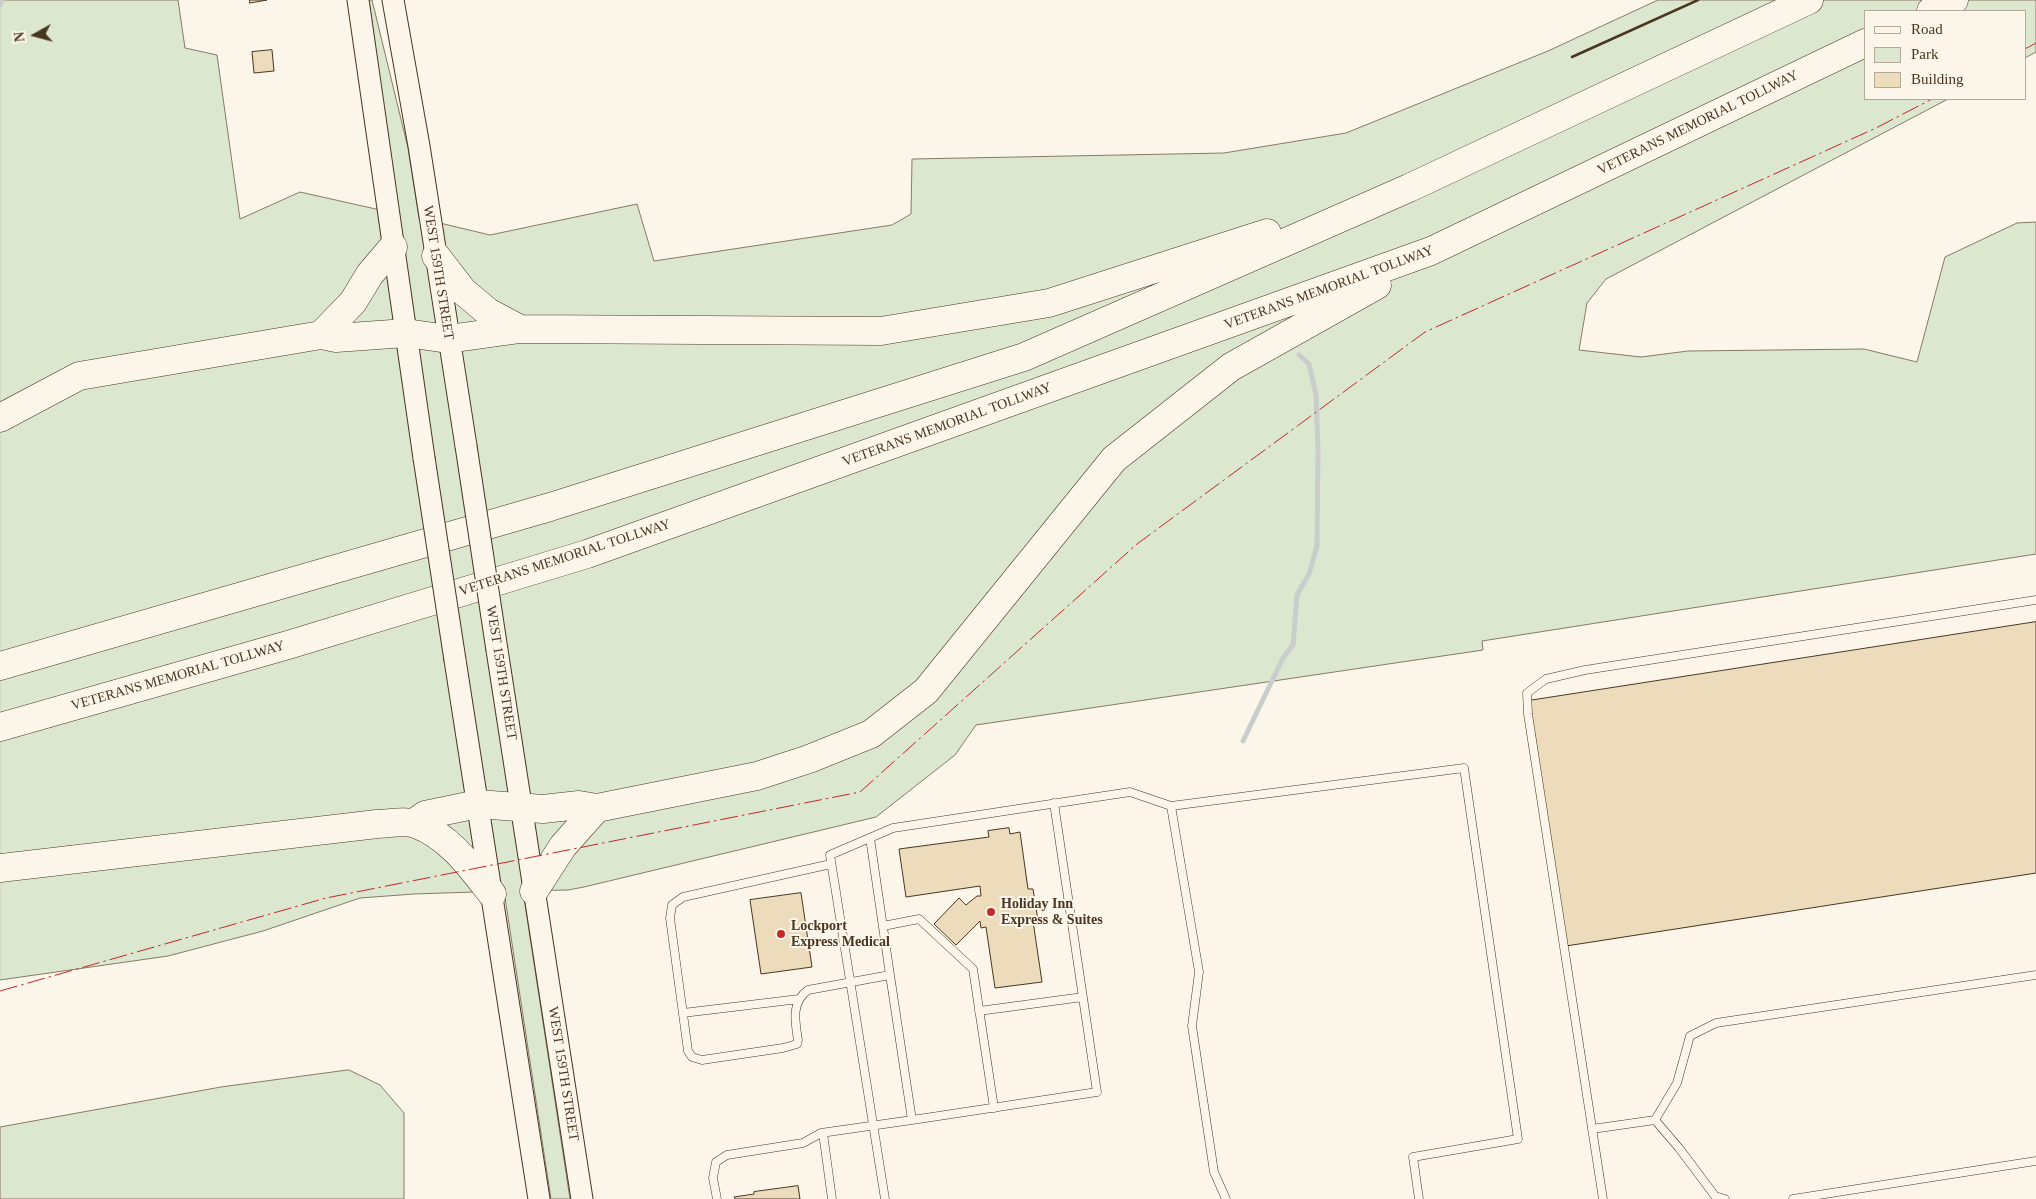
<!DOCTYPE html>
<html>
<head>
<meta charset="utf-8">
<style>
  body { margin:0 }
  #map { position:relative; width:2036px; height:1199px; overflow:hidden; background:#fbf6e9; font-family:Georgia,serif }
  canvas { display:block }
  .legend { position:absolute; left:1864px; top:10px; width:162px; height:90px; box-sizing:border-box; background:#fbf6e9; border:1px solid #b4a999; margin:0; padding:6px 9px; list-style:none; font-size:15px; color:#4a3520 }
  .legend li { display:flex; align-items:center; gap:10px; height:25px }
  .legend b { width:25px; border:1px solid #b4a999 }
  .north { position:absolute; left:10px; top:10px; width:50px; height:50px; -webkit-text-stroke:4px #fbf6e9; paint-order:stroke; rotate:263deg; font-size:14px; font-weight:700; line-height:20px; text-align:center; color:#4a3520 }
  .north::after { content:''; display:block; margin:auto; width:18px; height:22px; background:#4a3520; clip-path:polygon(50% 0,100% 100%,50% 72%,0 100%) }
</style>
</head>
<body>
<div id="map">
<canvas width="2036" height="1199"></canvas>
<ul class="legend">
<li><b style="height:6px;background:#fbf6e9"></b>Road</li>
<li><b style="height:14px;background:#dce7d0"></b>Park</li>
<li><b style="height:14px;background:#ecdcbc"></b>Building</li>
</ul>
<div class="north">N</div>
</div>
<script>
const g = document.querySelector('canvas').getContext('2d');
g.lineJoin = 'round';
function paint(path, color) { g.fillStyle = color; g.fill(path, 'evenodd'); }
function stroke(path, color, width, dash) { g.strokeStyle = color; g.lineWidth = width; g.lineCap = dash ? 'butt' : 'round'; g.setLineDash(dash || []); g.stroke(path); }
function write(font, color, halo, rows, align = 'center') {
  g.font = font + ' Georgia,serif'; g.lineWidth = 4; g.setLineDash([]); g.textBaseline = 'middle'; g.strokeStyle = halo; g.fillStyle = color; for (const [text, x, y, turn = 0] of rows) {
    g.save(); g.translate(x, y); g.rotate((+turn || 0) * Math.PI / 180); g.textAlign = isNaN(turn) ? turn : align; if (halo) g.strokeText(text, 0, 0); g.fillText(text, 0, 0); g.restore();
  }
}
const green = new Path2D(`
  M0 0H178L185 48 217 55 240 219 300 192 398 214 369 0H372L408 148 419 218 490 235 637 204 654 261 892 225 911 214 912 159 1224 153 1346 133 1548 51 1658 0H2036V52L2025 58V11H1865V99H1948L1606 279 1587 303 1579 350 1641 357 1688 351 1864 349 1917 362 1945 257 2017 223 2036 222V554L1482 641 1483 650 976 725 955 755 876 817 584 887 568 890 523 891 570 1199H551L504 891 414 894 360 898 263 931 168 956 0 980Z
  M349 1070 380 1085 404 1113V1199H0V1127L221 1087Z`);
const stream = new Path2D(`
  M0 5 2 0
  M1243 741 1283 658 1293 645 1297 595 1309 574 1317 546 1318 451 1316 395 1309 364 1299 355`);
const building = new Path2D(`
  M250 0H267L250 3Z
  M272 50 274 71 254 73 252 52Z
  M2036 622V873L1566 946 1528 701Z
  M1009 828 1010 834 1020 832 1028 889H1033L1038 920 1033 921 1042 982 995 988 986 927 981 928 980 921 956 945 934 924 959 898 966 905 977 896H981L980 886 906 897 899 849 989 837 988 831Z
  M801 893 812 967 761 974 750 900Z
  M798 1186 800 1199H735L734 1197 754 1194V1192Z`);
const service = new Path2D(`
  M1171 806 1199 972 1192 1026 1214 1172 1226 1199
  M831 864 683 897 672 905 670 918 688 1051 692 1057 702 1060 783 1048 797 1044 798 1040C795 1021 791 1002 808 990L890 975 870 838
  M883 926 919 919 973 969 994 1108
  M890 975 912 1120 1097 1092 1054 803
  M979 1011 1083 997
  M683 1013 799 999
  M1655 1120 1677 1083 1690 1036 1716 1023 2036 975
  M1592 1129 1655 1120 1679 1148 1715 1196 1725 1199
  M823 1133 832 1199
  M717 1199 713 1178 716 1162 727 1155 803 1143 821 1133 912 1120
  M885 1199 830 855 893 828 1130 792 1171 806 1464 768 1518 1139 1413 1157 1419 1199
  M1603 1199 1528 714 1527 693 1546 679 1585 670 2036 600
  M1793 1199 2036 1161`);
const secondary = new Path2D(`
  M358 0 424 458
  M393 0 419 146 466 446
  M497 650 582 1199
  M455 660 539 1199`);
const motorway = new Path2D(`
  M1931 11 1954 0
  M436 256 463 291 488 312 520 329
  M321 335 353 302 370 274 393 247
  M0 418 79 376 321 335 336 338 406 333 448 339 520 329 881 331 1049 303 1267 233
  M0 666 550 507 1024 357 1409 188 1809 0
  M0 727 288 645 587 554 1431 251 1865 43
  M414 823 425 815 478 804 543 809 579 805 597 808 757 776 809 759 871 734 926 691 1114 459 1231 367 1377 285
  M0 868 377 824C388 824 405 820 416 824 449 836 471 867 492 894
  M534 891 563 846 597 808`);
const secondaryBridge = new Path2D(`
  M466 446 497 650
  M424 458 455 660`);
const wall = new Path2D(`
  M1572 57 1698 0`);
const power = new Path2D(`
  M2025 49 2036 43
  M0 991 326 898 860 792 1137 544 1425 332 1876 128 1932 99`);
const markers = [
  [991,912,5,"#c62828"],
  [781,934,5,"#c62828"]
];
const streetNames = [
  ["VETERANS MEMORIAL TOLLWAY",1698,123,-26],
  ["WEST 159TH STREET",438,273,81],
  ["VETERANS MEMORIAL TOLLWAY",1329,288,-20],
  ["VETERANS MEMORIAL TOLLWAY",947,425,-20],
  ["VETERANS MEMORIAL TOLLWAY",565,558,-18],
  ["WEST 159TH STREET",501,673,81],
  ["VETERANS MEMORIAL TOLLWAY",178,676,-16],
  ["WEST 159TH STREET",563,1074,81]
];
const poiNames = [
  ["Holiday Inn",1001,904],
  ["Express & Suites",1001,920],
  ["Lockport",791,926],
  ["Express Medical",791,942]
];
paint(green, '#dce7d0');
stroke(green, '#887966', 1);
stroke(stream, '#c9cecd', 5);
paint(building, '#ecdcbc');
stroke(building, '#4a3520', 1);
stroke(service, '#4a3520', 9);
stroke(secondary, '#4a3520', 23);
stroke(motorway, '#4a3520', 29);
stroke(service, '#fbf6e9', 8);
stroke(secondary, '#fbf6e9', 21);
stroke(motorway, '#fbf6e9', 28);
stroke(secondaryBridge, '#4a3520', 23, []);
stroke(secondaryBridge, '#fbf6e9', 21);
stroke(wall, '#4a3520', 2.5);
stroke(power, '#c62828', 1, [18, 4, 2.5, 4]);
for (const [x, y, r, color] of markers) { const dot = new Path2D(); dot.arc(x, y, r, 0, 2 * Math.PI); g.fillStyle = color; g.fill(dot); stroke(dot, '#fbf6e9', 2); }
write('14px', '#4a3520', '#fbf6e9', streetNames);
write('bold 14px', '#4a3520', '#fbf6e9', poiNames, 'left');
</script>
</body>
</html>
